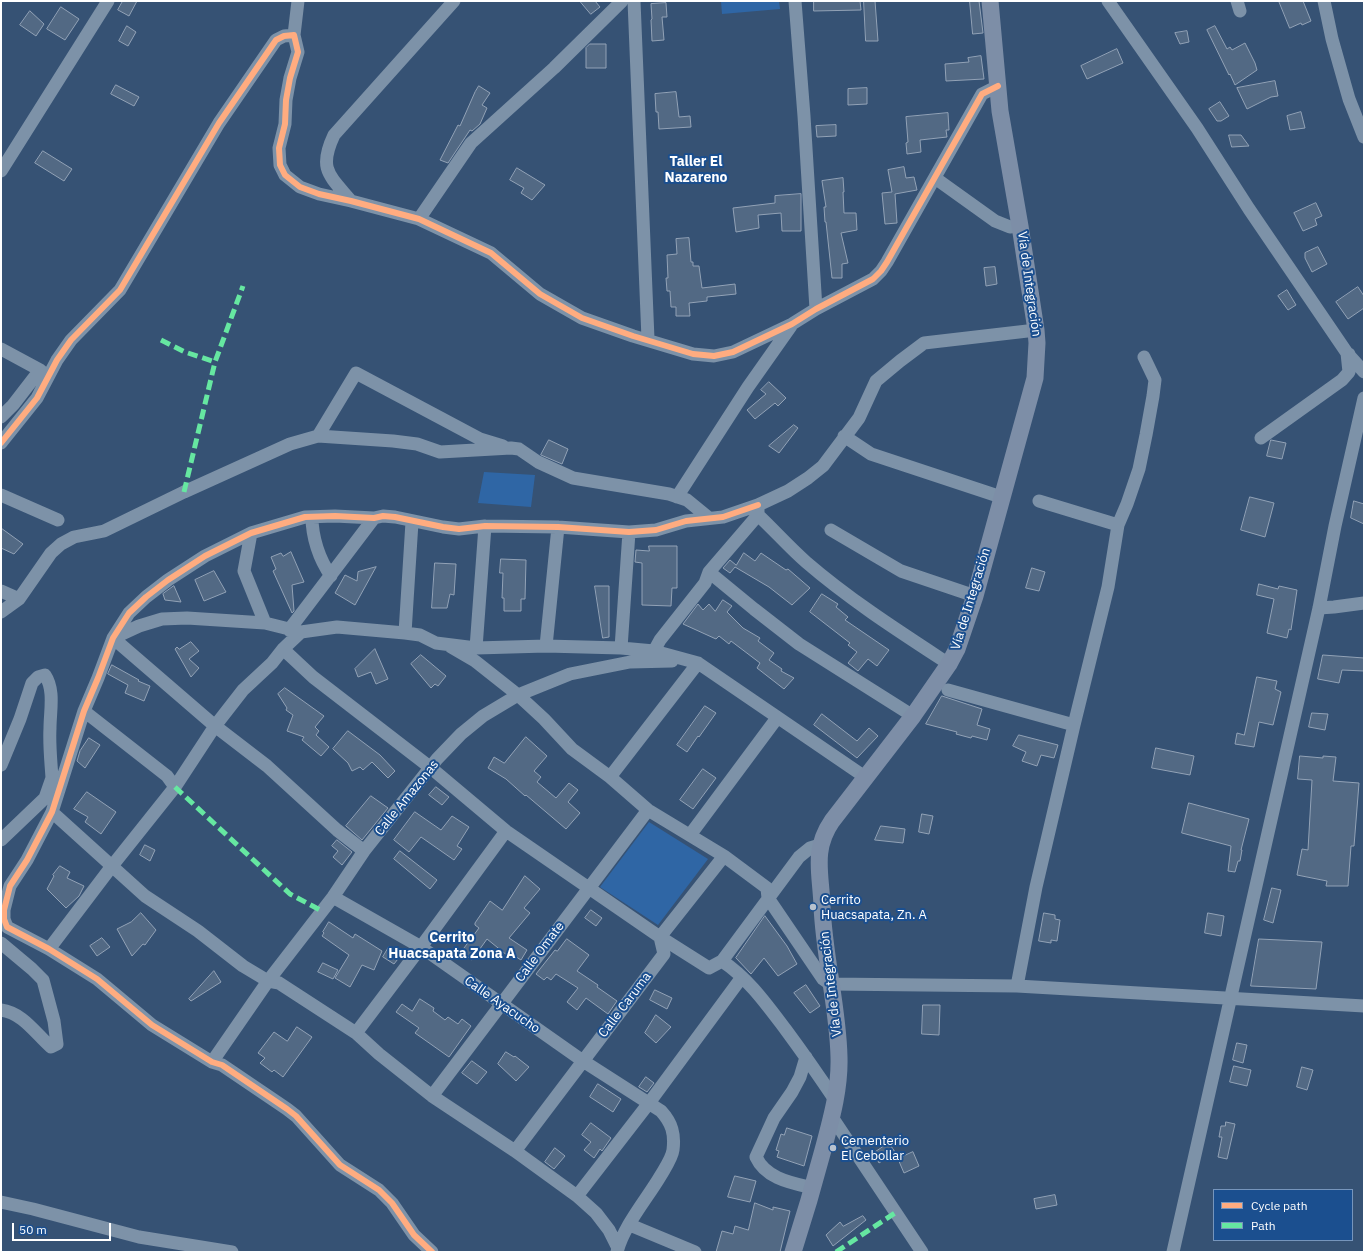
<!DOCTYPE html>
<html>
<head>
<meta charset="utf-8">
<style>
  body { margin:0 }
  #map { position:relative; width:1365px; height:1253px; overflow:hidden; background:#365274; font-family:"IBM Plex Sans",sans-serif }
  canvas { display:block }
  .frame { position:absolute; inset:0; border:2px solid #fff; pointer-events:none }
  .legend { position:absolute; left:1213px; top:1189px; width:140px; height:52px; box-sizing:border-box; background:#1b4f8f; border:1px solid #7695bc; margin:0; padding:5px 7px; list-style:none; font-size:12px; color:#fff }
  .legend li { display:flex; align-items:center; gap:8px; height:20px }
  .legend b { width:20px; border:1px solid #7695bc }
  .scale { position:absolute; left:12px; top:1223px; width:99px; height:18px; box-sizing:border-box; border:2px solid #fff; border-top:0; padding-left:5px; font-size:12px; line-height:14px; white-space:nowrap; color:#fff; -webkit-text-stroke:3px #1b4f8f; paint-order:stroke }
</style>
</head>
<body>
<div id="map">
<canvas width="1365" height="1253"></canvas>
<div class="frame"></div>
<ul class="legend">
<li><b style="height:5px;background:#ffac80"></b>Cycle path</li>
<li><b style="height:5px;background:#66e7a1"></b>Path</li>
</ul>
<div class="scale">50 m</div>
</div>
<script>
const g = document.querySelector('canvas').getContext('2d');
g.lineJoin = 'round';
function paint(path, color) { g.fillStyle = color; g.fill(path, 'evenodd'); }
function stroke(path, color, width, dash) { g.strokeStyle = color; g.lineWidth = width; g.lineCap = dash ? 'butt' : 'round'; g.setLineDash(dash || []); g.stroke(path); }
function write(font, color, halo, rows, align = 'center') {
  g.font = font + ' "IBM Plex Sans",sans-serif'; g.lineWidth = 4; g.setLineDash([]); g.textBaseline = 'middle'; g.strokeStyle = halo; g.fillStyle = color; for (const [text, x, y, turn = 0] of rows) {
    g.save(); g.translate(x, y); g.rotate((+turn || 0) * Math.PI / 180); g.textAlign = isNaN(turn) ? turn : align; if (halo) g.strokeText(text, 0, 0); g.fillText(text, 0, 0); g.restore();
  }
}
const green = new Path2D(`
  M721 1H779L780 9 722 14Z
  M484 472 535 475 531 507 478 503Z
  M649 822 708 859 658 925 600 887Z`);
const building = new Path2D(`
  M123 1H137L129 16 118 10Z
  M580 1H595L600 7 591 14Z
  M814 1H860L861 10 814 11Z
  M864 1H875L878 41H866Z
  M970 1H979L983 33 973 34Z
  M1279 1H1303L1311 21 1302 25 1301 23 1290 28Z
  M666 3 667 17H662L664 40 652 41 651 20 652 19 651 4Z
  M61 7 79 19 65 40 47 29Z
  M30 11 44 24 36 36 20 25Z
  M127 26 136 32 128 46 119 41Z
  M1215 26 1227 49 1230 47 1232 50 1245 43 1255 63 1257 70 1235 85 1230 74 1229 75 1207 30Z
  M1187 31 1189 42 1180 44 1175 33Z
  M590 44H606V68H586V48Z
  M1117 49 1123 63 1087 79 1081 66Z
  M981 56 984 79 946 81 945 64 969 62 968 58Z
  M1275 81 1278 96 1271 97 1247 109 1237 88Z
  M116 85 139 97 134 106 111 94Z
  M479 86 490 93 482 105 487 108 480 124 472 131 470 130 448 163 440 160 458 125 460 126 475 92Z
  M867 88V104L848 105V89Z
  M676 92 679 117 690 116 691 127 659 129 658 112H656L655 94Z
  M1220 102 1229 116 1221 121H1217L1209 109Z
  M1301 112 1305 128 1290 130 1287 116Z
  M948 113 949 130H946L947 137 920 140 921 152 907 154 906 143 908 142 906 117Z
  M836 125V136L817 137 816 126Z
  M1229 135H1241L1249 146 1232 147Z
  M43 151 72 169 64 181 35 163Z
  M904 167 906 178 914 177 917 190 895 194 897 223 885 224 882 193 892 192 888 170Z
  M517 168 545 185 532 200 521 193 524 188 510 180Z
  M843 178 844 192H843L844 213H856L857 230 841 233 848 263 842 264V278H832L826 222H825L824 207H826L822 181Z
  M801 194V231H782L781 213 758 215 759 228 736 232 733 208 775 203V196Z
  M1316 203 1322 216 1315 219 1317 225 1303 231 1294 213Z
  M689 238 691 262H693V266H699L702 288 735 284 736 294 707 297V301L689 303 690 316H676V307H671L670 291H667L666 278H668L667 255 677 254 676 239Z
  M1318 247 1327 264 1312 272 1305 258V253Z
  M995 267 997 284 986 286 984 268Z
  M1358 287 1364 296V308L1348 319 1336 302Z
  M1287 290 1296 305 1288 310 1278 296Z
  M769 382 786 398 778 406 775 403 755 419 747 410 766 394 761 390Z
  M794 425 798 428 779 453 769 446Z
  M549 440 568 449 562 464 541 455Z
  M1271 440 1286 443 1282 459 1267 456Z
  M1250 497 1274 503 1265 537 1241 530Z
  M1354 501 1364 504V524L1351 518Z
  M1 528 23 544 14 554 1 548Z
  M649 546H677V588H672L671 606 642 605V563L635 562 636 550 649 551Z
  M291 552 304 582 292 585 294 611 292 613 273 571 276 569 271 557 281 553 283 556Z
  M744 553 755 561 761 553 786 570 788 569 810 588 792 605 769 587 735 567 730 573 723 568 730 560 736 565Z
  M501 559 526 560 525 599H521V611H504V598H502L503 573H500Z
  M435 563 456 564 454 595 450 594 447 608H432Z
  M376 567 355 605 335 593 345 575 357 581 358 572Z
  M1032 568 1045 572 1039 591 1026 588Z
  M214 571 226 592 204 601 195 580Z
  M1259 584 1278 589 1279 586 1297 590 1291 630 1289 629 1287 638 1267 633 1274 599 1257 595Z
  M174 586 181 602 165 600 163 594Z
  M595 586H609V637L603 638Z
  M822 594 838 604 836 607 848 617 845 620 889 650 877 666 868 659 858 671 848 663 857 652 848 645 850 643 810 612Z
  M723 600 732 606 727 612 743 628 760 638 758 641 774 653 769 660 782 669 781 671 794 678 784 689 757 668 760 663 731 641 729 644 719 636 716 639 683 624 698 604 703 610 709 604 715 611Z
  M191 642 199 651 189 659 199 668 191 677 175 649 177 647 179 649Z
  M375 649 388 679 376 684 371 672 358 677 355 669Z
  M421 655 446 676 438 686 435 684 431 688 411 664Z
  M1323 655 1364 658V671L1342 670 1339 683 1318 679Z
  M112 665 139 680 138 681 150 686 144 701 125 693 128 685 108 674Z
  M1257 677 1277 681 1275 689 1281 692 1273 725 1259 722 1254 747 1235 744 1237 733 1244 735Z
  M285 688 324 716 315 727 319 731 316 735 329 747 321 756 302 740 304 737 287 731 293 715 286 710 287 708 278 694Z
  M942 696 982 709 977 725 990 729 987 740 972 736 971 738 956 734 957 732 926 724Z
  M705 706 716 713 699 737 698 736 687 752 677 745Z
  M1312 713 1328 714 1325 730 1309 727Z
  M822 714 857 741 869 728 878 736 857 758 814 725Z
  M348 731 380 755 395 771 388 778 372 762 363 770 360 767 352 771 348 763 333 749Z
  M1019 735 1058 745 1054 758 1041 755 1037 766 1022 761 1026 752 1013 746Z
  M526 737 547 756 534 771 541 777 537 782 556 798 569 783 578 790 568 802 580 813 566 829 526 795 525 796 506 779 488 768 494 757 504 763Z
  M89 738 100 745 85 768 77 761 80 751Z
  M1156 748 1194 756 1190 775 1152 768Z
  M1300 756 1323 758V756L1336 757 1333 781 1359 783 1354 846H1351L1348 886H1326L1327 881 1297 875 1302 849 1308 850 1312 780 1298 779Z
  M703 769 716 778 693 809 680 800Z
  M436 787 449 797 442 805 429 795Z
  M87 792 116 812 101 834 85 822 88 817 74 809Z
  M371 796 388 808 362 840 346 826Z
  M1189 803 1249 819 1241 850H1242L1240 861H1238L1235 872 1228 871 1231 846 1182 833Z
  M415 812 441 830 452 816 469 827 457 846 462 849 454 860 421 837 409 852 394 840Z
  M922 814 933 816 929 834 919 832Z
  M881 826 905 829 903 843 875 840Z
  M337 840 352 852 342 865 333 857 338 851 332 846Z
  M145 845 155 850 150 861 140 855Z
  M400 851 437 880 430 889 394 859Z
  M60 866 70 872 67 878 84 886 79 896 66 908 47 889 54 876 53 875Z
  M525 876 540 889 524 908 530 913 509 938 527 950 521 960 510 953 508 956 487 939 472 960 461 952 479 928 475 925V923L490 901 502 910Z
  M1272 888 1281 890 1273 923 1264 920Z
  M591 910 602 918 596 926 585 918Z
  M141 913 156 930 145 945 143 944 132 956 117 929 131 922Z
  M1044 913 1055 915V919L1060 920 1057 941 1051 940V943L1039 941Z
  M1208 913 1224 916 1221 936 1205 933Z
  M765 916 787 946 797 964 778 976 764 958 751 974 736 958Z
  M329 922 353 938 355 934 382 951 374 970 362 965 350 987 335 978 349 955 322 936 324 933 323 932Z
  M102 938 110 947 97 956 90 946Z
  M567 939 589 955 577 971 598 985 597 987 617 1001 608 1014 586 998 577 1010 567 1002 578 988 556 974 551 980 547 977 544 980 536 974 555 950 557 951Z
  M1259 939 1322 942 1316 989 1251 986Z
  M389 947 401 955 394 964 383 957Z
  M323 963 338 970 333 979 318 972Z
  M214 971 221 982 191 1001 189 999Z
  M806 985 820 1006 810 1013 794 993Z
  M655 990 672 998 667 1009 650 1000Z
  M420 999 434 1008 433 1011 445 1020 448 1017 458 1024 462 1019 471 1026 449 1057 415 1033 419 1028 396 1012 402 1004 412 1011Z
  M923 1005H940L939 1035 922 1034Z
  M656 1015 671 1027 656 1043 645 1033Z
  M297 1027 312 1037 283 1077 274 1070 272 1072 260 1063 265 1058 258 1053 274 1032 287 1041Z
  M1237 1043 1247 1045 1243 1063 1233 1060Z
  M506 1052 514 1057 515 1056 529 1067 516 1081 498 1064Z
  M472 1061 487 1072 477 1084 462 1073Z
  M1234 1066 1251 1070 1247 1086 1230 1082Z
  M1302 1067 1313 1070 1307 1090 1297 1087Z
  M646 1077 654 1083 647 1092 639 1087Z
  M598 1084 621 1099 613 1112 590 1097Z
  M1226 1122 1235 1124 1227 1159 1218 1157 1222 1137H1219L1221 1126H1225Z
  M591 1123 611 1138 602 1151 600 1149 594 1158 584 1150 591 1142 582 1135Z
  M787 1128 812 1136 804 1166 777 1157 779 1151 776 1150 781 1134 784 1135Z
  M889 1143 895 1152 879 1163 874 1153Z
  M555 1148 565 1156 554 1169 545 1162Z
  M913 1152 919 1166 904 1173 898 1159Z
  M735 1176 756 1181 750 1202 728 1197Z
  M1055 1195 1057 1205 1036 1209 1034 1199Z
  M755 1203 773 1210V1207L790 1211 780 1252H716L722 1231 733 1234 735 1226 748 1230Z
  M863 1216 866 1220 833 1246 826 1235 840 1222 843 1226Z`);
const minor = new Path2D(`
  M634 1 648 339
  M795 1 804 116 816 309
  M1108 1 1197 128 1249 209 1347 353 1364 372
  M1237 1 1240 11
  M1324 1 1332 39 1349 99 1364 137
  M294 35 298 1
  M1 171 108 1
  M935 178 995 221 1010 227 1020 226
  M351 201C329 175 318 169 334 135L454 1
  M419 219 471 143 554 68 622 1
  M1 349 40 370 46 375
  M1 417 13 405 40 370
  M318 436 356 373 480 439 503 446
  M844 436 871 454 1001 497
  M1261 438 1342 380 1349 372 1347 353 1349 354
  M1 443 37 398 57 360 71 340 120 290 219 123 276 40 284 36 294 35 298 52 290 78 286 100 285 124 279 148 280 165 285 175 300 187 319 194 351 201 419 219 491 253 540 294 582 318 633 336 693 354 714 356 733 352 792 324 816 309 873 279 881 271 887 262 982 94 998 86
  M1 495 58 520
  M677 497 748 387 791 326
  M1039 501 1118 525
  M758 515C774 530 789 547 806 562 850 600 900 632 949 664
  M312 517C312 537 319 559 331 576
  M831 530 901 571 975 596
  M251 533 244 571 265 623
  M709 572 754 609 799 644 913 716
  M1 591 19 599
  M1319 608 1334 607 1364 603
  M1 612 19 599 51 553 61 544 74 537 104 531 184 492 290 444 318 436 393 441 417 444 440 452 511 448 519 449 538 462 573 478 669 494 687 500 709 518
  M289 630 374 518
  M405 633 412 522
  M546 646 558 527
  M451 647 475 661 518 695 544 719 572 749 610 777 648 810 724 856 767 888 768 898 823 979 830 984 1017 986 1364 1006
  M476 648 485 526
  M621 648 629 532
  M283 649 313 677 431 768 506 831 660 937 709 968 722 961C748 978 767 1005 786 1030 803 1053 819 1076 835 1100
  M654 651 660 640 705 583 709 572 758 515V505L788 491 808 478 823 466 859 418 876 381 900 361 924 343 1036 330
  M948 690 1074 725
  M84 711 167 776 175 787
  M1 765 20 719 32 683 38 677 45 675C55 690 50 711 50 728 49 745 51 762 52 778L61 784
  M610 777 698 663
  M52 812 145 896 198 931 243 966 268 981 279 983 356 1033 379 1054 432 1096 515 1151 577 1196 596 1213 609 1230 618 1248
  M690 835 777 718
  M1 840 45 798 52 778
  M364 851 337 830 267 766 215 726 113 638 139 626 162 619 187 618 265 623 301 632 337 627 405 633 420 635 436 643 476 648 546 646 621 648 654 651 698 663 865 777
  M333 897 421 947 583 1061 661 1111C672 1123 675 1134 673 1150 672 1158 665 1168 661 1175 647 1199 624 1225 617 1252
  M1 943 32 969 43 980 54 1021 57 1044 51 1047C35 1033 23 1013 1 1010
  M49 949 112 866 175 787 215 726 243 690 272 663 283 649 301 632
  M722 961 799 857 810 848 820 845
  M1017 986 1036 887 1074 725 1108 587 1118 525 1127 504 1139 469 1146 435 1153 396 1155 380 1144 357
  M356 1033 421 947 506 831
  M806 1057 800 1077 792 1092 774 1118 756 1157C766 1179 792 1183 813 1188
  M212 1062 268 981 333 897 364 851 437 759 461 734 483 716 518 695 570 674 630 662 672 661
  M432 1096 648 810
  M832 1117 922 1252
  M515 1151 664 954 660 937 724 856
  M577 1196 649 1103 742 977
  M1 1202 33 1209 139 1237 232 1252
  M630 1225 695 1252
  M432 1252 414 1235 392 1203 379 1190 340 1165 296 1116 287 1109 222 1065 212 1062 152 1025 97 979 49 949 7 927 4 919V910L10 886 27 860 52 812 84 711 98 678 113 638 129 613 146 597 168 580 205 556 251 533 305 517 335 516 374 518 383 516 395 517 443 527 459 529 485 526 558 527 629 532 656 530 686 521 723 517 758 505
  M1173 1252 1319 608 1335 526 1364 398`);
const major = new Path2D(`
  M793 1252C804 1218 814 1184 823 1150 831 1120 840 1089 839 1057 838 1007 824 957 822 906 821 874 812 850 832 821L913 716 949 664 957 649 975 596 1035 378 1037 343 1036 330 1020 226 1000 111 990 1`);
const quiet = new Path2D(`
  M161 340 185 352 215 362
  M184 492 215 362 243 286
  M175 787 290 894 322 911
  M836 1252 895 1213`);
const cycleway = new Path2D(`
  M1 443 37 398 57 360 71 340 120 290 219 123 276 40 284 36 294 35 298 52 290 78 286 100 285 124 279 148 280 165 285 175 300 187 319 194 351 201 419 219 491 253 540 294 582 318 633 336 693 354 714 356 733 352 792 324 816 309 873 279 881 271 887 262 982 94 998 86
  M432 1252 414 1235 392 1203 379 1190 340 1165 296 1116 287 1109 222 1065 212 1062 152 1025 97 979 49 949 7 927 4 919V910L10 886 27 860 52 812 84 711 98 678 113 638 129 613 146 597 168 580 205 556 251 533 305 517 335 516 374 518 383 516 395 517 443 527 459 529 485 526 558 527 629 532 656 530 686 521 723 517 758 505`);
const markers = [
  [813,907,4,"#b9c2ce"],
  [833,1148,4,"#b9c2ce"]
];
const streetNames = [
  ["Vía de Integración",1029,284,82],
  ["Vía de Integración",971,599,-73],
  ["Calle Amazonas",407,798,-51],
  ["Calle Omate",540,952,-53],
  ["Vía de Integración",831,984,-97],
  ["Calle Ayacucho",502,1005,35],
  ["Calle Caruma",625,1005,-53]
];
const poiNames = [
  ["Cerrito",821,900],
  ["Huacsapata, Zn. A",821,915],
  ["Cementerio",841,1141],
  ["El Cebollar",841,1156]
];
const neighbourhoodNames = [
  ["Taller El",696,162],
  ["Nazareno",696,178],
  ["Cerrito",452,938],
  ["Huacsapata Zona A",452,954]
];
paint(green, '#2f66a5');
paint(building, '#526984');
stroke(building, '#92a2b6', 1);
stroke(minor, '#7d92a8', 13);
stroke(major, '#7d8ea7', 17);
stroke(quiet, '#66e7a1', 5, [10, 5]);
stroke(cycleway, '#ffac80', 6);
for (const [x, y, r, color] of markers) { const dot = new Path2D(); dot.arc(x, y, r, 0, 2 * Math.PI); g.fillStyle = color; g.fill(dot); stroke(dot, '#1b4f8f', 1.5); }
write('13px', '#fff', '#1b4f8f', streetNames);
write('13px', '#fff', '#1b4f8f', poiNames, 'left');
write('bold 14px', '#fff', '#1b4f8f', neighbourhoodNames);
</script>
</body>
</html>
